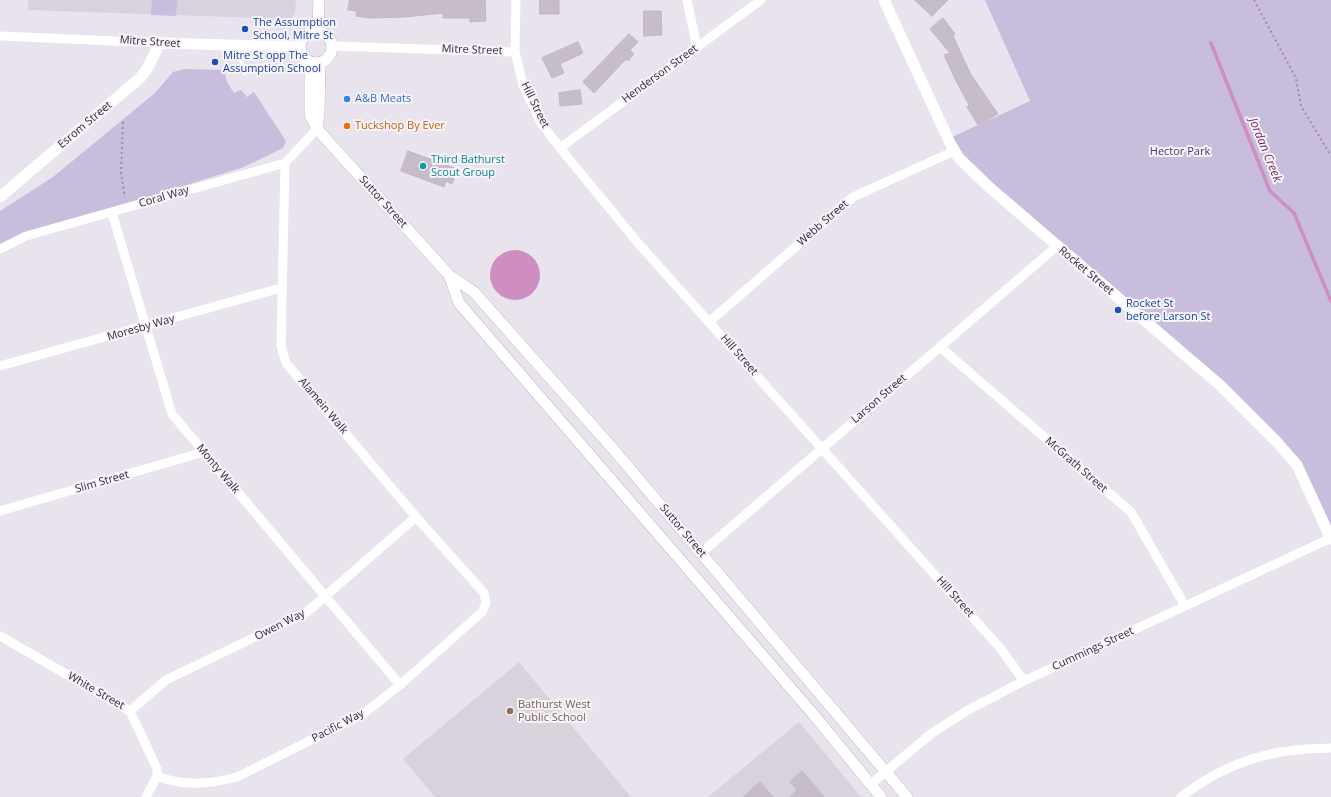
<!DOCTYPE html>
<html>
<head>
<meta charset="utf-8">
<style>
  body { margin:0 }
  canvas { display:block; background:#e9e3ed }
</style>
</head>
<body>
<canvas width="1331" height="797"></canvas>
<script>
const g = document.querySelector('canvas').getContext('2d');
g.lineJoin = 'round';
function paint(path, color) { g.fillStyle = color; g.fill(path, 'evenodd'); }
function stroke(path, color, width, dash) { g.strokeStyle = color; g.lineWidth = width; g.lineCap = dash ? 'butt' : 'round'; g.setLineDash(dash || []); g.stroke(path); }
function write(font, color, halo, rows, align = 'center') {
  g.font = font + ' "Open Sans",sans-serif'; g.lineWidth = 4; g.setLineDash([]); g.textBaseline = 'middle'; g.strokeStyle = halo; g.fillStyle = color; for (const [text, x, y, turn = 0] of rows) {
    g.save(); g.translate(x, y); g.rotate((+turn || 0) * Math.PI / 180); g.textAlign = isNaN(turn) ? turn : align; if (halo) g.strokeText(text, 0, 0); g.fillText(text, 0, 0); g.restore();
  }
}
const built = new Path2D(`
  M28 0H296L295 13 290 19 28 10Z
  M519 662 631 797H435L403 759Z
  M799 722 861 797H708Z`);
const green = new Path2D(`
  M152 0H177L176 16 151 15Z
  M985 0H1331V539L1297 465 1277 442 996 193 948 139 1030 101Z
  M185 69 224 70 227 82 234 93 241 90 247 97 254 92 286 141 283 148 244 167 4 242 0 245V211L53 177 155 93 173 72Z`);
const water = new Path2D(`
  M490 275a25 25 0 1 1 50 0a25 25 0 1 1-50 0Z`);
const stream = new Path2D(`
  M1211 43 1270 191 1294 213 1331 301`);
const building = new Path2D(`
  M350 0H485L486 21 470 22V18H443V13L405 17 369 18 356 16 357 11 348 10Z
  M540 0H559V14H540Z
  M915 0H948L932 16Z
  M644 11H661L662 35 644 36Z
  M943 18 955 34 953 36 970 73 998 114 978 125 967 107 969 105 956 81 944 55 950 53 930 29Z
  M629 34 638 42 630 50 634 54 628 61 626 59 594 93 583 82Z
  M578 42 583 53 560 64 564 73 552 78 542 58Z
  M580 90 582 104 560 106 559 93Z
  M408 151 457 169 452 184 446 181 444 187 401 171Z
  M802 771 824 797H790L797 790 790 782Z
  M760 782 773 797H744Z`);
const path = new Path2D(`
  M1254 0 1296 78 1301 106 1331 156
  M123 122 121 173 125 197`);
const service = new Path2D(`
  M237 46 245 73`);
const minor = new Path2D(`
  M516 0 515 52 523 85 541 123 560 148 638 243 1001 649 1024 681
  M687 0 697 47
  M0 36 160 43
  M332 46 515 52
  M560 148 761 0
  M112 213 172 414 400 685
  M0 249 26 236 285 163 317 129
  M709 322 853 197 954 151
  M940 347 1131 512 1185 606
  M0 366 281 288
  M0 511 204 452
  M701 553 1057 246
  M0 636 130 711 157 769V776L146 797
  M130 711 166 680 307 612 416 517
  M157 776C184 787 210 784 237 777L363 714 400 685 482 612 486 603 484 593 416 517 286 363 281 346 285 163
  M871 784 932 733 968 710 1024 681 1331 538
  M1181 797C1208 776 1242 759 1276 753 1293 749 1313 749 1331 748`);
const tertiary = new Path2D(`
  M884 0 950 143 959 158 989 187 1221 386 1277 442 1297 465 1331 539
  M0 197 140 78 147 69 160 43 299 47`);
const secondary = new Path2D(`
  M300 47a16 16 0 1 1 32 0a16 16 0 1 1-32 0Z
  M318 31 319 0
  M310 63V115L317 129 449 275 474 292 614 450 907 797
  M317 129 319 113 320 63
  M449 275 459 303 813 714 881 797`);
const markers = [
  [245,29,4,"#1a4fb4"],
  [215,62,4,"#1a4fb4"],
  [347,99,4,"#3f7fe0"],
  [347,126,4,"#e8710a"],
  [423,166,4,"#0f9aa8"],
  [1118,310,4,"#1a4fb4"],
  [510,711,4,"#8d6e63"]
];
const transitNames = [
  ["The Assumption",253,23],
  ["School, Mitre St",253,36],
  ["Mitre St opp The",223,56],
  ["Assumption School",223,69],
  ["Rocket St",1126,304],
  ["before Larson St",1126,317]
];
const streetNames = [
  ["Mitre Street",150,42,4],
  ["Mitre Street",472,50,2],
  ["Henderson Street",660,74,-36],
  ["Hill Street",535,105,64],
  ["Esrom Street",85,125,-40],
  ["Coral Way",164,197,-16],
  ["Suttor Street",383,202,48],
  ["Webb Street",823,223,-41],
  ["Rocket Street",1086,271,40],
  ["Moresby Way",141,328,-16],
  ["Hill Street",739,355,49],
  ["Larson Street",879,399,-41],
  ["Alamein Walk",323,406,50],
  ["McGrath Street",1076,465,41],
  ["Monty Walk",218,469,50],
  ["Slim Street",102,482,-16],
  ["Suttor Street",683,531,50],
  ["Hill Street",955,597,48],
  ["Owen Way",280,625,-27],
  ["Cummings Street",1093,649,-25],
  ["White Street",96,691,30],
  ["Pacific Way",338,726,-28]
];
const shopNames = [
  ["A&B Meats",355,99]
];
const foodNames = [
  ["Tuckshop By Ever",355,126]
];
const parkNames = [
  ["Hector Park",1180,152]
];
const cultureNames = [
  ["Third Bathurst",431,160],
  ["Scout Group",431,173]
];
const educationNames = [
  ["Bathurst West",518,705],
  ["Public School",518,718]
];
const waterNames = [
  ["Jordan Creek",1265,150,68]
];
paint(built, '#d8d2dc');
paint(green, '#c8bddd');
paint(water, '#cf8ec0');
stroke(stream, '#cf8ec0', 3.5);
paint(building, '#c6bcca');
stroke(building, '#c1b6c6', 1);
stroke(secondary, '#c6b7cc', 12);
stroke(path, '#a585af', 2, [2, 3]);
stroke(service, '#fff', 4.5);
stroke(minor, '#fff', 9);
stroke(tertiary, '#fff', 11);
stroke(secondary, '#fff', 11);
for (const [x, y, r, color] of markers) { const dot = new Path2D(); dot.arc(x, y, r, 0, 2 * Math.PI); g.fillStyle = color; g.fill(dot); stroke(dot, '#f7f4f9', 1.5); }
write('11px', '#164399', '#f7f4f9', transitNames, 'left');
write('11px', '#39243e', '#f7f4f9', streetNames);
write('11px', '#366cbe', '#f7f4f9', shopNames, 'left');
write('11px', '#c56008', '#f7f4f9', foodNames, 'left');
write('11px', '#4f2f73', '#f7f4f9', parkNames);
write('11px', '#0d838f', '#f7f4f9', cultureNames, 'left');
write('11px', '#785e54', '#f7f4f9', educationNames, 'left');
write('italic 12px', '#781f61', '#f7f4f9', waterNames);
</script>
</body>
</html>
